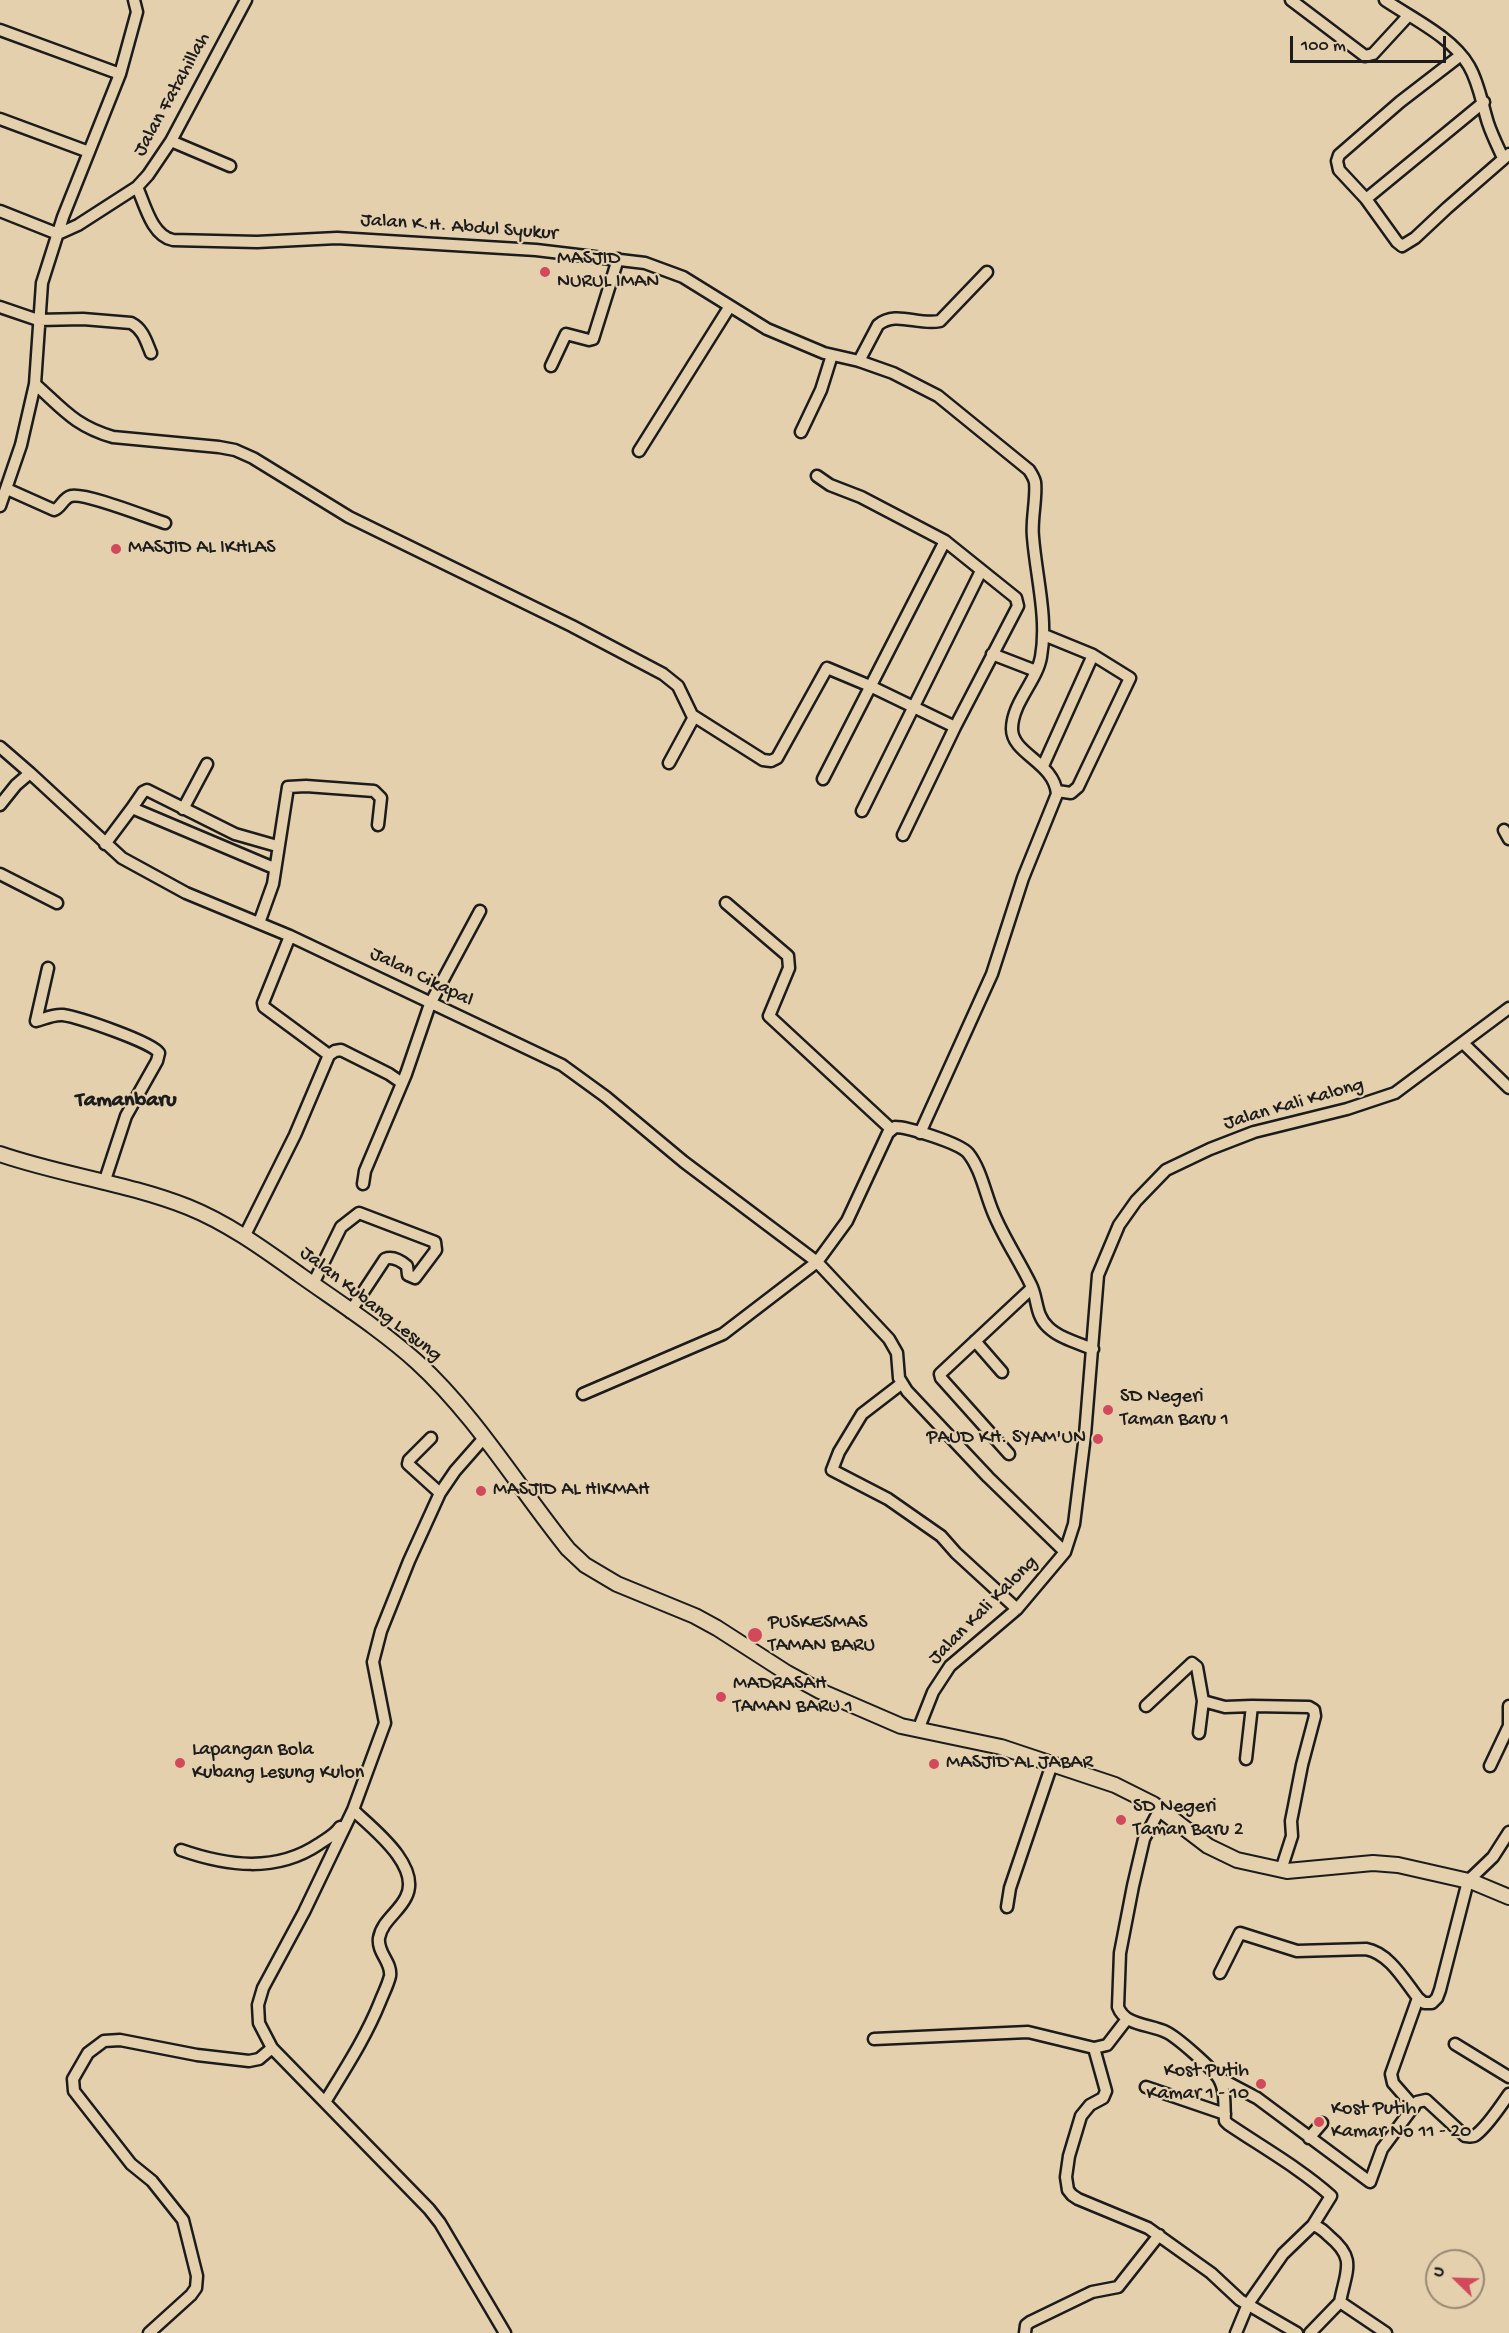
<!DOCTYPE html>
<html>
<head>
<meta charset="utf-8">
<style>
  body { margin:0 }
  #map { position:relative; width:1509px; height:2333px; overflow:hidden; background:#e5d0ae; font-family:"Gochi Hand",sans-serif }
  canvas { display:block }
  .north { position:absolute; left:1425px; top:2249px; width:60px; height:60px; box-sizing:border-box; background:#e5d0ae; border:2px solid #958874; border-radius:50%; rotate:293deg; font-size:16px; font-weight:700; line-height:24px; text-align:center; color:#1c1c1c }
  .north::after { content:''; display:block; margin:auto; width:21px; height:27px; background:#d1495b; clip-path:polygon(50% 0,100% 100%,50% 72%,0 100%) }
  .scale { position:absolute; left:1290px; top:36px; width:156px; height:27px; box-sizing:border-box; border:3px solid #1c1c1c; border-top:0; padding-left:8px; font-size:18px; line-height:21px; white-space:nowrap; color:#1c1c1c; -webkit-text-stroke:4px #e5d0ae; paint-order:stroke }
</style>
</head>
<body>
<div id="map">
<canvas width="1509" height="2333"></canvas>
<div class="north">U</div>
<div class="scale">100 m</div>
</div>
<script>
const g = document.querySelector('canvas').getContext('2d');
g.lineJoin = 'round';
function stroke(path, color, width, dash) { g.strokeStyle = color; g.lineWidth = width; g.lineCap = dash ? 'butt' : 'round'; g.setLineDash(dash || []); g.stroke(path); }
function write(font, color, halo, rows, align = 'center') {
  g.font = font + ' "Gochi Hand",sans-serif'; g.lineWidth = 4.5; g.setLineDash([]); g.textBaseline = 'middle'; g.strokeStyle = halo; g.fillStyle = color; for (const [text, x, y, turn = 0] of rows) {
    g.save(); g.translate(x, y); g.rotate((+turn || 0) * Math.PI / 180); g.textAlign = isNaN(turn) ? turn : align; if (halo) g.strokeText(text, 0, 0); g.fillText(text, 0, 0); g.restore();
  }
}
const street = new Path2D(`
  M1291 0 1365 56 1373 54 1408 16
  M1385 0C1413 19 1452 37 1469 66 1479 83 1482 104 1488 123 1492 135 1498 147 1503 158
  M0 30 120 74
  M1461 55 1400 102 1339 155 1337 161 1339 170 1366 199 1397 242 1402 246 1415 238 1447 208 1509 154
  M0 119 89 152
  M171 141 230 166
  M137 187C145 205 152 236 173 240L257 242 337 238 536 250 645 263 683 277 767 329 824 353 859 361 893 373 938 396 1029 470C1031 473 1034 478 1035 482 1037 498 1031 520 1033 537 1036 576 1048 618 1041 657 1037 681 1012 703 1012 729 1012 754 1054 762 1057 794L1023 878 992 974 920 1133
  M1366 199 1484 102
  M0 211 58 234 78 225 137 187 148 175 171 141 246 0
  M0 307 38 320 83 319 131 323C143 329 146 341 151 353
  M859 361 878 325C896 310 918 326 940 321L987 272
  M551 366 566 334 589 340 593 339 618 259
  M35 384C63 409 75 426 113 437L219 447 235 450 253 458 349 517 572 626 663 674 678 686 692 715 763 760 771 761 777 758 827 668 870 686 955 727
  M801 432 821 390 832 355
  M639 451 730 306
  M817 476 830 485 861 497 945 541
  M7 489 54 510C61 508 63 498 71 496 84 492 149 518 165 523
  M0 506 21 445 35 384 42 283 63 217 120 74 137 12 134 0
  M1044 635 1093 655 1130 678 1078 787 1071 793 1057 791
  M992 654 1036 671
  M0 747 30 773 122 858 186 893 290 936 562 1065 606 1097 684 1162 817 1262 889 1339 897 1353 899 1378 907 1391 988 1477 1065 1552
  M669 763 694 717
  M1043 766 1093 655
  M823 779 945 541 1016 598 1018 606 955 727 903 835
  M0 805 16 785 30 773
  M132 808 143 792 147 790 235 834 277 846
  M183 809 207 764
  M862 811 981 571
  M1504 830 1509 839
  M105 844 132 808 274 868
  M0 874 57 903
  M726 903 788 956 789 968 769 1016 891 1129
  M259 923 273 884 288 787 306 786 374 791 381 798 378 825
  M48 968 36 1021C44 1019 53 1014 63 1015 78 1017 152 1042 159 1053L157 1061 126 1116 104 1183
  M1463 1043 1509 1088
  M329 1055 335 1051 341 1050 389 1074 402 1083
  M363 1184 365 1171 406 1074 430 1004 480 911
  M244 1237 295 1135 329 1055 264 1007 263 1003 290 936
  M313 1284 341 1227 359 1213 435 1242 436 1250 415 1278 408 1275 407 1266C401 1261 393 1256 385 1259L350 1312
  M975 1341 1002 1372
  M901 1384 862 1414 839 1452 832 1470 888 1499 941 1536 956 1553 1017 1609
  M583 1394 723 1334 817 1262 847 1221 888 1133 895 1127C908 1127 959 1143 968 1153 981 1169 985 1193 993 1212 1003 1237 1019 1260 1031 1285 1038 1299 1035 1315 1048 1327 1059 1338 1078 1343 1093 1349
  M431 1438 409 1460 408 1464 440 1493
  M1009 1454 941 1378 940 1374 1032 1288
  M1146 1706 1192 1663 1197 1667 1203 1701 1225 1707 1252 1706
  M1509 1706V1728
  M918 1730 933 1692 950 1666 1017 1609 1065 1552 1074 1524 1085 1435 1098 1275 1119 1225 1136 1201 1166 1170 1210 1149 1254 1132 1347 1109 1395 1093 1509 1008
  M1199 1733 1203 1701
  M1246 1759 1252 1706 1309 1707 1314 1710 1315 1716 1302 1765 1294 1806 1291 1821 1292 1836 1281 1870
  M1490 1766 1508 1728
  M1160 1809 1144 1839 1133 1886 1120 1953 1118 2007C1125 2026 1150 2024 1166 2032 1177 2037 1213 2069 1219 2079 1226 2091 1224 2107 1225 2121L1228 2124C1262 2147 1301 2169 1331 2196L1313 2225C1320 2227 1324 2231 1329 2236 1357 2259 1346 2270 1340 2302
  M181 1850C227 1866 276 1873 319 1844 326 1839 335 1835 340 1827
  M1007 1907 1010 1888 1052 1764
  M1220 1973 1240 1933 1297 1951 1366 1949C1389 1953 1404 1980 1418 1998L1424 2003H1432L1437 1998 1440 1990 1468 1881 1493 1857 1509 1832
  M874 2039 1028 2032 1094 2048 1107 2045 1127 2019
  M1455 2044 1509 2077
  M272 2048 259 2023 258 2005 263 1988 304 1912 353 1810 385 1723 373 1662 381 1631 409 1561 440 1493 455 1471 484 1438
  M1094 2048 1106 2091 1103 2098 1090 2105 1081 2116 1069 2156 1066 2177 1068 2190 1072 2195 1078 2199 1148 2228 1211 2273 1240 2300 1297 2333
  M1219 2078 1257 2098 1370 2182 1382 2149 1417 2102 1426 2100 1465 2136C1468 2136 1471 2137 1474 2136 1485 2130 1502 2104 1509 2094
  M1146 2087 1225 2114
  M325 2102C345 2069 366 2037 380 2002 383 1994 388 1985 390 1976 392 1962 377 1953 379 1938 382 1921 399 1912 406 1897 422 1866 372 1828 353 1810
  M1414 2107 1393 2083 1391 2074 1418 1998
  M1309 2138 1322 2123
  M149 2333 191 2295 196 2288 197 2276 183 2220 152 2181 131 2164 74 2091 73 2079 88 2053 104 2041 120 2040 197 2055 249 2061 259 2059 272 2048 429 2209 440 2223 505 2333
  M1025 2333 1026 2325 1030 2322 1092 2292 1118 2287 1159 2235
  M1236 2333 1248 2304 1283 2254 1313 2225
  M1310 2333 1340 2302 1386 2333`);
const secondary = new Path2D(`
  M0 1154C61 1175 127 1183 188 1207 228 1223 265 1250 300 1275 338 1302 383 1331 417 1362 476 1416 518 1487 568 1549L585 1565 617 1584 695 1616 717 1628 787 1673 820 1691 901 1726 1001 1747 1115 1785 1153 1804 1208 1846 1237 1860 1287 1871 1373 1863 1398 1865 1473 1882 1509 1897`);
const markers = [
  [545,272,6,"#d1495b"],
  [116,549,6,"#d1495b"],
  [1108,1410,6,"#d1495b"],
  [1098,1439,6,"#d1495b"],
  [481,1491,6,"#d1495b"],
  [755,1635,8,"#d1495b"],
  [721,1697,6,"#d1495b"],
  [180,1763,6,"#d1495b"],
  [934,1764,6,"#d1495b"],
  [1121,1820,6,"#d1495b"],
  [1261,2084,6,"#d1495b"],
  [1319,2122,6,"#d1495b"]
];
const streetNames = [
  ["Jalan Fatahillah",173,95,-61],
  ["Jalan K.H. Abdul Syukur",459,228,4],
  ["Jalan Cikapal",421,978,26],
  ["Jalan Kali Kalong",1294,1105,-16],
  ["Jalan Kubang Lesung",370,1305,38],
  ["Jalan Kali Kalong",984,1611,-45]
];
const poiNames = [
  ["MASJID",557,260],
  ["NURUL IMAN",557,283],
  ["MASJID AL IKHLAS",128,549],
  ["SD Negeri",1120,1398],
  ["Taman Baru 1",1120,1421],
  ["PAUD KH. SYAM'UN",1086,1439,"right"],
  ["MASJID AL HIKMAH",493,1491],
  ["PUSKESMAS",768,1624],
  ["TAMAN BARU",768,1647],
  ["MADRASAH",733,1685],
  ["TAMAN BARU 1",733,1708],
  ["Lapangan Bola",192,1751],
  ["Kubang Lesung Kulon",192,1774],
  ["MASJID AL JABAR",946,1764],
  ["SD Negeri",1133,1808],
  ["Taman Baru 2",1133,1831],
  ["Kost Putih",1249,2072,"right"],
  ["Kamar 1 - 10",1249,2095,"right"],
  ["Kost Putih",1331,2110],
  ["Kamar No 11 - 20",1331,2133]
];
const quarterNames = [
  ["Tamanbaru",126,1102]
];
stroke(street, '#1c1c1c', 15);
stroke(secondary, '#1c1c1c', 18);
stroke(street, '#e5d0ae', 10);
stroke(secondary, '#e5d0ae', 14);
for (const [x, y, r, color] of markers) { const dot = new Path2D(); dot.arc(x, y, r, 0, 2 * Math.PI); g.fillStyle = color; g.fill(dot); stroke(dot, '#e5d0ae', 2); }
write('20px', '#1c1c1c', '#e5d0ae', streetNames);
write('20px', '#1c1c1c', '#e5d0ae', poiNames, 'left');
write('bold 22px', '#1c1c1c', '#e5d0ae', quarterNames);
</script>
</body>
</html>
